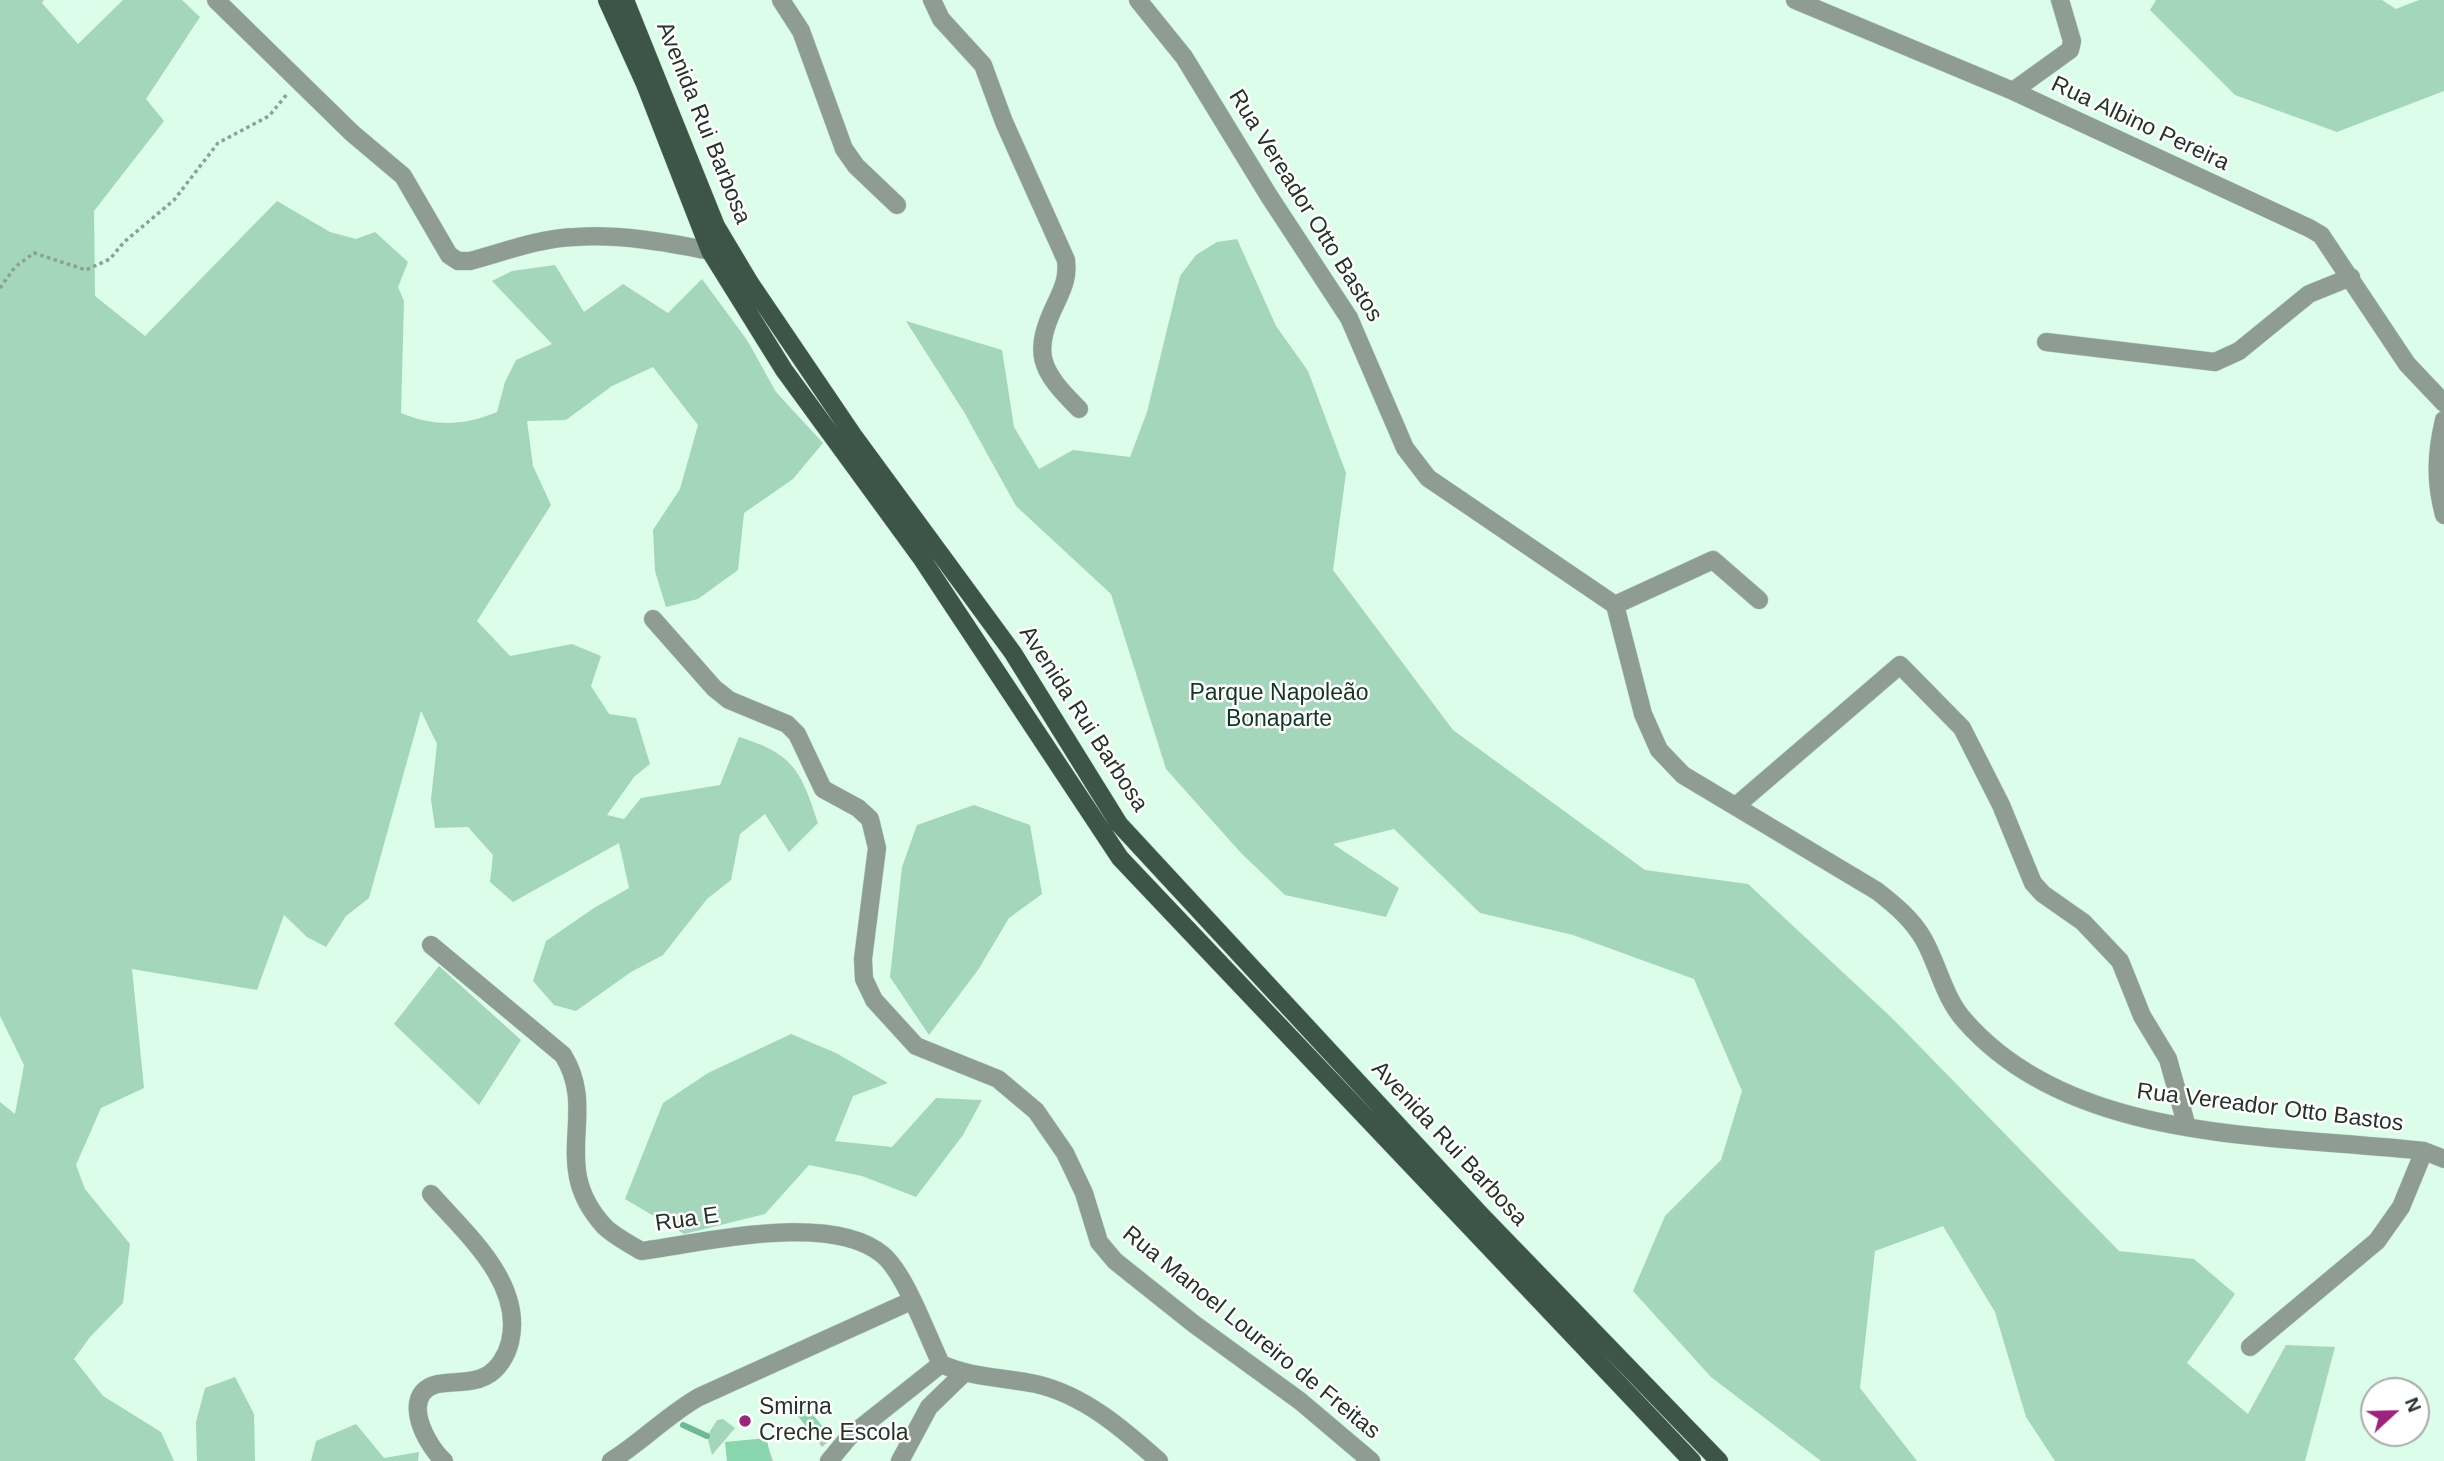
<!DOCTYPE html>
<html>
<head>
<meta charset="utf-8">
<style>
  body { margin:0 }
  #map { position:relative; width:2444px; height:1461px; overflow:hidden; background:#dbfde9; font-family:Helvetica,sans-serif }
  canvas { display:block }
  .north { position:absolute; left:2360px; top:1377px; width:70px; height:70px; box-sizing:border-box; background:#fff; border:2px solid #a8adaa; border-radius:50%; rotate:68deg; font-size:19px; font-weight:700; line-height:28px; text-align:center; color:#26332b }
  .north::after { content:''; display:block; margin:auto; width:24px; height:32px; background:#9c247d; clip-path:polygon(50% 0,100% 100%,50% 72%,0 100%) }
</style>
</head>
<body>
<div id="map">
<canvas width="2444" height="1461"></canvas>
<div class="north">N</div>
</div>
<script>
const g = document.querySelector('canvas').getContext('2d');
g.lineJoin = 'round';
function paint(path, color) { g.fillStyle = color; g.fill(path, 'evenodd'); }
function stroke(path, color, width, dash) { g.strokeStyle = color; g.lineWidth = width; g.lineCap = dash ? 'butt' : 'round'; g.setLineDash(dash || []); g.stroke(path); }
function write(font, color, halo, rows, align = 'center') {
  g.font = font + ' Helvetica,sans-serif'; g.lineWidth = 5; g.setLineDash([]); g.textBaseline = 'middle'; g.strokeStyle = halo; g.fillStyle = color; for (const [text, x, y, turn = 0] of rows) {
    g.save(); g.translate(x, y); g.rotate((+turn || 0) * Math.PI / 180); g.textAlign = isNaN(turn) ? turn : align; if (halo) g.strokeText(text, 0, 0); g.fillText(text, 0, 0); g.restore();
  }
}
const green = new Path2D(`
  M0 0H44L42 3 78 44 123 0H182L200 17 146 99 164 121 94 211 95 296 145 336 277 201 330 232 356 239 375 232 408 262 398 287 404 301 401 413C435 427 463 426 497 412L505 382 516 360 552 344 492 281 512 271 555 265 584 312 623 284 668 313 702 279 747 340 776 392 823 443 793 479 744 513 738 570 698 599 666 607 655 571 653 530 680 489 698 425 653 367 612 386 566 420 527 421 533 466 551 505 477 621 510 656 572 644 601 656 591 686 609 714 636 718 650 764 634 777 607 815 624 819 641 798 720 785 739 737C794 754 801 771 818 823L789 852 765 814 740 834 731 880 707 899 663 955 631 972 576 1011 554 1005 533 981 546 941 594 908 629 888 619 843 513 902 490 882 493 855 468 827 435 828 431 799 437 744 421 711 369 898 346 916 326 947 307 937 284 915 257 990 132 969 144 1088 101 1108 76 1165 85 1189 130 1244 123 1303 90 1337 74 1359 103 1396 161 1432 174 1461H0V1102L15 1114 24 1065 0 1016Z
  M2156 0H2382L2396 9 2419 0H2444V91L2337 132 2235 95 2150 10Z
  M1237 239 1276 326 1308 371 1346 473 1333 570 1453 730 1645 870 1748 884 1893 1019 2119 1251 2194 1259 2235 1294 2187 1363 2248 1414 2286 1345 2335 1347 2305 1461H2055L2026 1417 1995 1312 1943 1226 1875 1251 1860 1388 1917 1461H1821L1711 1377 1633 1291 1665 1216 1721 1160 1742 1091 1694 979 1573 935 1480 913 1394 829 1333 844 1399 888 1386 917 1285 895 1241 853 1166 769 1111 594 1016 506 964 412 906 321 1002 350 1014 427 1039 469 1073 450 1130 457 1147 412 1180 276 1196 255 1217 242Z
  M974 805 1030 825 1042 894 1009 918 978 970 929 1035 890 977 902 867 917 825Z
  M439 966 521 1040 479 1105 394 1024Z
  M791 1034 836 1053 888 1083 853 1096 835 1141 892 1147 936 1098 982 1100 963 1135 916 1197 862 1176 809 1165 765 1214 684 1234 625 1199 663 1103 708 1073Z
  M235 1377 254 1414 255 1461H197L196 1422 205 1388Z
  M723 1419 735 1428 712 1455 707 1436 717 1420Z
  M356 1424 384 1458 419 1452 418 1461H311L316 1441Z`);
const shadow = new Path2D(`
  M801 1401 829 1441 822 1447 793 1407Z
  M766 1440 773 1461H729Z`);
const stream = new Path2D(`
  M683 1425 707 1436`);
const building = new Path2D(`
  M801 1399 825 1430 815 1438 791 1407Z
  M767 1438 770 1461H727L725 1442Z`);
const path = new Path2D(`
  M0 288 15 267 34 253 86 270 110 259 124 242 174 200 218 143 269 116 288 93`);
const minor = new Path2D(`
  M216 0 352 133 403 176 449 255 458 261H470C504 252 540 238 575 237 620 234 666 242 710 251
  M781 0 801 31 844 149 856 166 897 205
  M932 0 941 19 983 65 1004 122 1066 260C1068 276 1064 286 1057 301 1031 354 1040 370 1079 409
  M1138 0 1184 57 1269 196 1349 318 1405 448 1428 478 1615 605 1643 714 1659 750 1683 775 1877 891C1895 905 1913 920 1924 940 1939 967 1944 998 1965 1021 2073 1144 2274 1134 2424 1151L2444 1159
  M1795 0 2013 91 2309 228 2321 235 2407 364 2444 403
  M2013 91 2070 50 2072 41 2060 0
  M2046 342 2215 362 2239 351 2309 294 2351 277
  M2444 420C2436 454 2435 481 2444 515
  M1615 605 1713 560 1759 600
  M653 619 714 688 729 700 787 724 797 734 823 789 858 808 870 819 877 848 863 959 864 979 874 1000 916 1046 998 1079 1036 1111 1065 1153 1084 1193 1099 1242 1115 1261 1194 1324 1300 1401 1371 1461
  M1737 805 1900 665 1962 728 2001 805 2033 883 2043 894 2083 922 2120 961 2142 1016 2168 1059 2187 1127
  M431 945 563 1055C600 1114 547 1165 605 1227 614 1236 630 1244 641 1251 704 1243 831 1211 883 1255 906 1275 927 1335 941 1364
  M431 1194C466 1234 524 1283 510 1342 507 1355 498 1370 486 1376 469 1385 450 1380 434 1385 400 1397 427 1446 444 1461
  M2250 1347 2377 1241 2401 1207 2424 1151
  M941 1364C972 1378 1003 1377 1036 1384 1084 1395 1123 1429 1159 1461
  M611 1461C642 1442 667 1415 699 1397L911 1301
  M829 1461 849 1437 941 1364
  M900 1461 929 1407 963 1374`);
const major = new Path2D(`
  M607 0 645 84 710 251 784 370 922 559 1120 858 1692 1461
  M625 0 716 226 750 283 853 435 1013 653 1119 824 1481 1215 1719 1461`);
const markers = [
  [745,1421,7,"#9c247d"]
];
const streetNames = [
  ["Avenida Rui Barbosa",703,123,68],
  ["Rua Albino Pereira",2140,124,25],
  ["Rua Vereador Otto Bastos",1305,206,58],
  ["Avenida Rui Barbosa",1083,719,57],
  ["Rua Vereador Otto Bastos",2270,1108,7],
  ["Avenida Rui Barbosa",1449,1144,47],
  ["Rua E",687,1220,-8],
  ["Rua Manoel Loureiro de Freitas",1251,1333,39]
];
const parkNames = [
  ["Parque Napoleão",1279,694],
  ["Bonaparte",1279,720]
];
const poiNames = [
  ["Smirna",759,1408],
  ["Creche Escola",759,1434]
];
paint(green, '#a3d6ba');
paint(shadow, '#0003');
stroke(stream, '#6eb993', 6);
paint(building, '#89d5ad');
stroke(minor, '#bad9c7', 19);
stroke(major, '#bad9c7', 19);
stroke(path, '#8aa294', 3.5, [3.5, 3.5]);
stroke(minor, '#8e9c94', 18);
stroke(major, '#3d5548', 18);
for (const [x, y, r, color] of markers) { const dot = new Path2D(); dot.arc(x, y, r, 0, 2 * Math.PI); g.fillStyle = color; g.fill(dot); stroke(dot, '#fff', 2.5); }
write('23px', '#26332b', '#fff', streetNames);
write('23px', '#143626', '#fff', parkNames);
write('23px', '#26332b', '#fff', poiNames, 'left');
</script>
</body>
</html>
